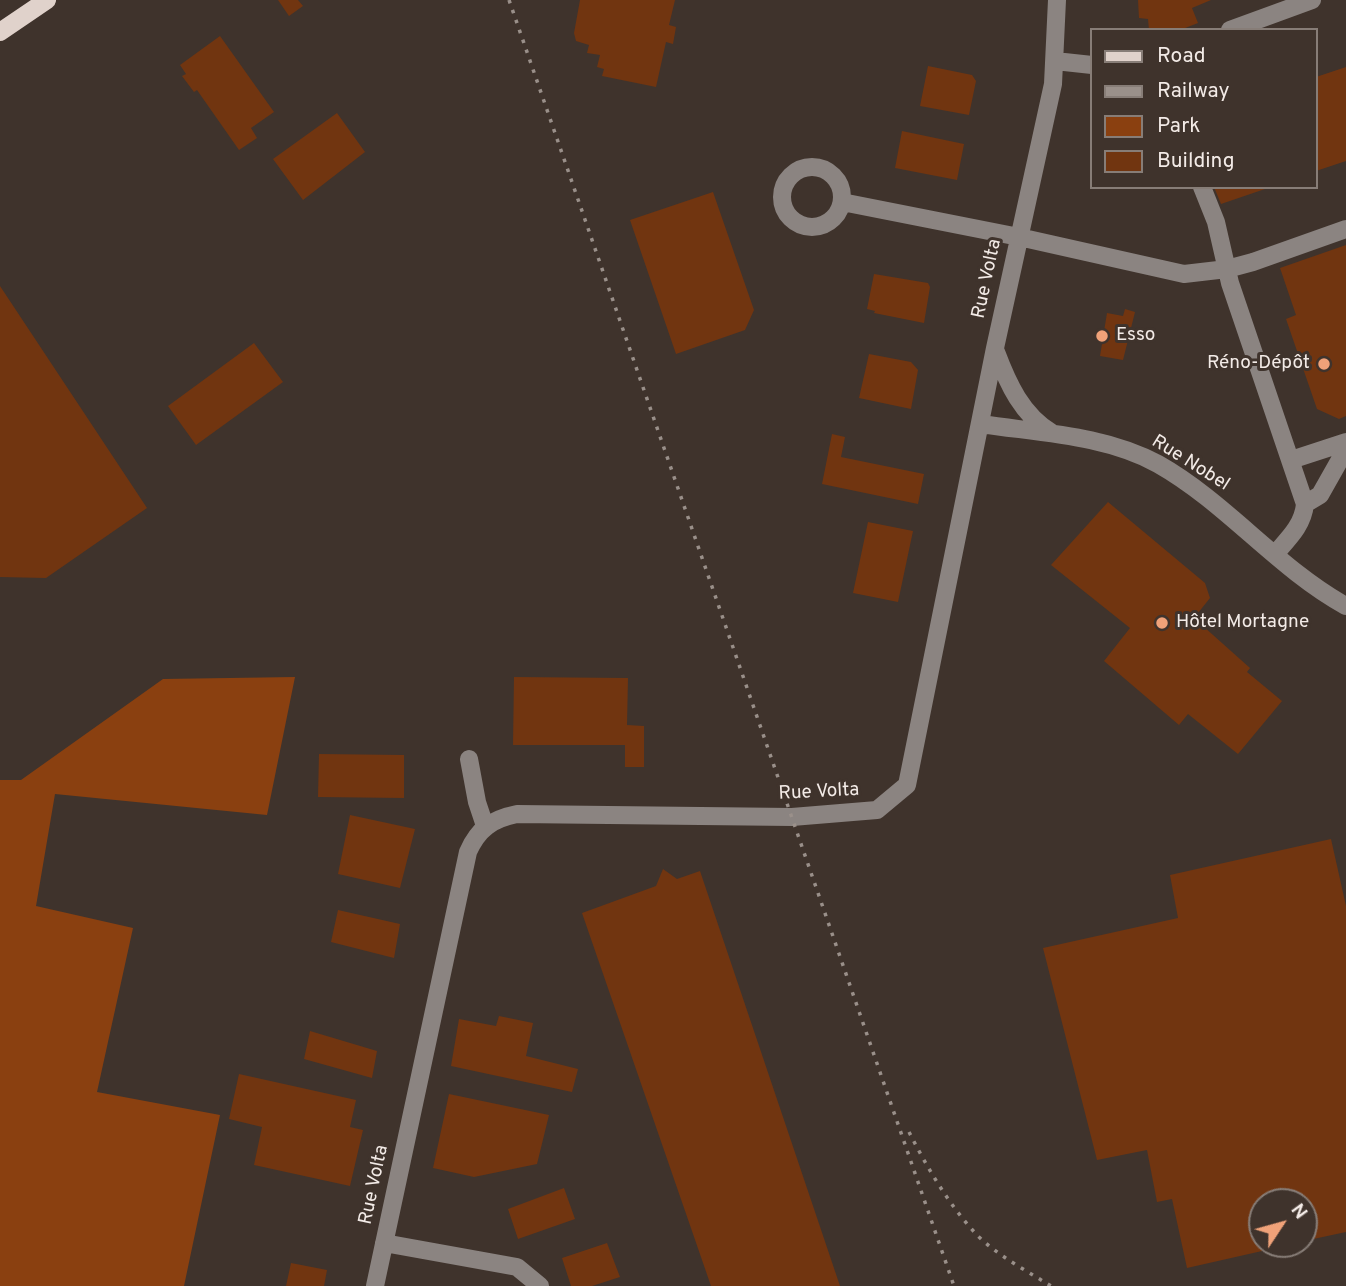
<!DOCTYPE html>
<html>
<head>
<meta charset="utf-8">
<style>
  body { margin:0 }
  #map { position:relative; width:1346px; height:1286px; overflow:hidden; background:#3f332c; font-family:Overpass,sans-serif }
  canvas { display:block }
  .legend { position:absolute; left:1090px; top:28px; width:228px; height:161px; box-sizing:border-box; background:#3f332c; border:2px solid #877d77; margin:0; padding:9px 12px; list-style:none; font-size:21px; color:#f3ebe7 }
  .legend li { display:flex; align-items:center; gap:14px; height:35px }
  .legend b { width:35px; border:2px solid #877d77 }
  .north { position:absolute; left:1248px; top:1188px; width:70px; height:70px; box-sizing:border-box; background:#3f332c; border:2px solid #877d77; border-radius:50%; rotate:54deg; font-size:19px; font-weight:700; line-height:28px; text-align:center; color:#f3ebe7 }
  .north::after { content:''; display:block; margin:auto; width:24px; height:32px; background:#f0a279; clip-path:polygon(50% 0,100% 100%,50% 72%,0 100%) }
</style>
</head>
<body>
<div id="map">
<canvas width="1346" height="1286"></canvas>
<ul class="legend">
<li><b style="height:9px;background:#e0d2cb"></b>Road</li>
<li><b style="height:9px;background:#9a908a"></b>Railway</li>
<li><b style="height:19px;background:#8a4010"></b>Park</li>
<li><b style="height:19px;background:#713510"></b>Building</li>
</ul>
<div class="north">N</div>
</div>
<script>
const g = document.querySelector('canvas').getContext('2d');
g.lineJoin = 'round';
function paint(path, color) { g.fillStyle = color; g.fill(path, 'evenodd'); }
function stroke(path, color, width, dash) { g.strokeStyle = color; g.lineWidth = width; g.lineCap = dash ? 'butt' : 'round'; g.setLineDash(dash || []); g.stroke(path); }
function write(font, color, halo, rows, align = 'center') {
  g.font = font + ' Overpass,sans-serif'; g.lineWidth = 6; g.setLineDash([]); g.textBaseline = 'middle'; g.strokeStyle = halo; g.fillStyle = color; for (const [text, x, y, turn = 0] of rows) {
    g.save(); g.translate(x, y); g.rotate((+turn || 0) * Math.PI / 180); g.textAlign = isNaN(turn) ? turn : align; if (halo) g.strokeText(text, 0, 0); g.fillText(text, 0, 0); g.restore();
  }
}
const green = new Path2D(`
  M295 677 267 815 55 794 36 906 133 928 97 1092 220 1115 184 1286H0V780H21L163 679Z`);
const building = new Path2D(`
  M278 0H298L303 6 289 16Z
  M580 0H675L669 25 676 27 673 44 666 42 656 87 602 76 604 69 597 67 600 55 587 53 589 45 576 41 574 33Z
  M1138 0H1211L1192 8 1198 23 1180 30H1149L1148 19 1139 18Z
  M220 36 274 112 251 128 257 138 239 150 197 90 194 92 182 76 186 74 180 65Z
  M928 66 972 75 976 81 969 115 920 106Z
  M1346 67V161L1316 171V77Z
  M337 113 365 152 303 200 273 159Z
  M902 131 964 144 957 180 895 168Z
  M1214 187H1265V189L1221 204Z
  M713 192 754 310 745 330 676 354 630 220Z
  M1346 245V416L1339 419 1317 409 1286 319 1296 315 1280 268Z
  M874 274 928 283 930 287 924 323 874 313 875 311 867 309Z
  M0 286 147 508 46 578 0 577Z
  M1125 309 1135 312 1123 360 1100 356 1107 313 1123 316Z
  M254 343 283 382 196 445 168 406Z
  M869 354 911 362 918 370 911 409 859 398Z
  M832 434 845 437 841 457 924 474 918 504 822 484Z
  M1108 502 1205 583 1210 598 1194 618 1250 668 1247 672 1282 701 1238 754 1188 714 1179 725 1104 661 1130 628 1051 565Z
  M868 522 913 531 898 602 853 593Z
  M514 677 628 678 627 725 644 726V767H625V745H513Z
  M319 754 404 755V798L318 797Z
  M350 815 415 829 400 888 338 874Z
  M1331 839 1346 906V1232L1304 1241V1202H1262V1251L1187 1268 1172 1199 1157 1202 1147 1150 1097 1160 1043 948 1178 918 1170 875Z
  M663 869 677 879 700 871 840 1286H711L582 913 656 886Z
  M338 910 400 924 394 958 331 942Z
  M499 1016 533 1023 526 1056 578 1069 572 1092 451 1066 459 1019 496 1026Z
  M310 1031 377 1051 372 1078 304 1059Z
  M239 1074 356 1100 350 1127 363 1130 350 1186 254 1165 262 1127 229 1119Z
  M449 1094 549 1115 537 1164 474 1177 433 1168Z
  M564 1188 575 1219 518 1239 508 1209Z
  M607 1243 620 1277 592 1286H571L562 1258Z
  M291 1263 327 1270 324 1286H286Z`);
const minor = new Path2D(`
  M1230 30 1312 0
  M1055 61 1092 65
  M782 197a30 30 0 1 1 60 0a30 30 0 1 1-60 0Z
  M1202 187 1216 222 1230 283 1305 504C1303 525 1289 538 1275 554
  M842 202 1019 237 1184 274 1227 269 1253 262 1346 229
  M996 352C1008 384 1022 415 1052 433
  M981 424C1040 433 1105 435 1158 464 1227 503 1277 568 1346 606
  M1291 460 1346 442
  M1305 504 1320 495 1346 449
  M469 759 477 802 485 826
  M384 1243 517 1267 540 1286
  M375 1286 468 852C478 829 492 819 517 814L792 817 877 810 907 785 995 348 1053 84 1057 0`);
const major = new Path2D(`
  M0 32 47 0`);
const rail = new Path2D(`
  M509 0 954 1286
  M909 1132C928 1169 950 1207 979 1237 1000 1257 1027 1271 1051 1286`);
const markers = [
  [1102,336,7,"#f0a279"],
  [1324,364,7,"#f0a279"],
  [1162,623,7,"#f0a279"]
];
const streetNames = [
  ["Rue Volta",988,279,-78],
  ["Rue Nobel",1190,464,32],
  ["Rue Volta",819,793,-3],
  ["Rue Volta",375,1185,-78]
];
const poiNames = [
  ["Esso",1116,336],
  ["Réno-Dépôt",1310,364,"right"],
  ["Hôtel Mortagne",1176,623]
];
paint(green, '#8a4010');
paint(building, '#713510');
stroke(minor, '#8b8481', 18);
stroke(major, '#e0d2cb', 18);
stroke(rail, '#9a908a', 3.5, [3.5, 7]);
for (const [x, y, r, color] of markers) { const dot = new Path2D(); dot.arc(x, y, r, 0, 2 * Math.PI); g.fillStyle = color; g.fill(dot); stroke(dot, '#3f332c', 2.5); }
write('19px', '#f3ebe7', '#3f332c', streetNames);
write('19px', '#f3ebe7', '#3f332c', poiNames, 'left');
</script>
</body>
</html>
